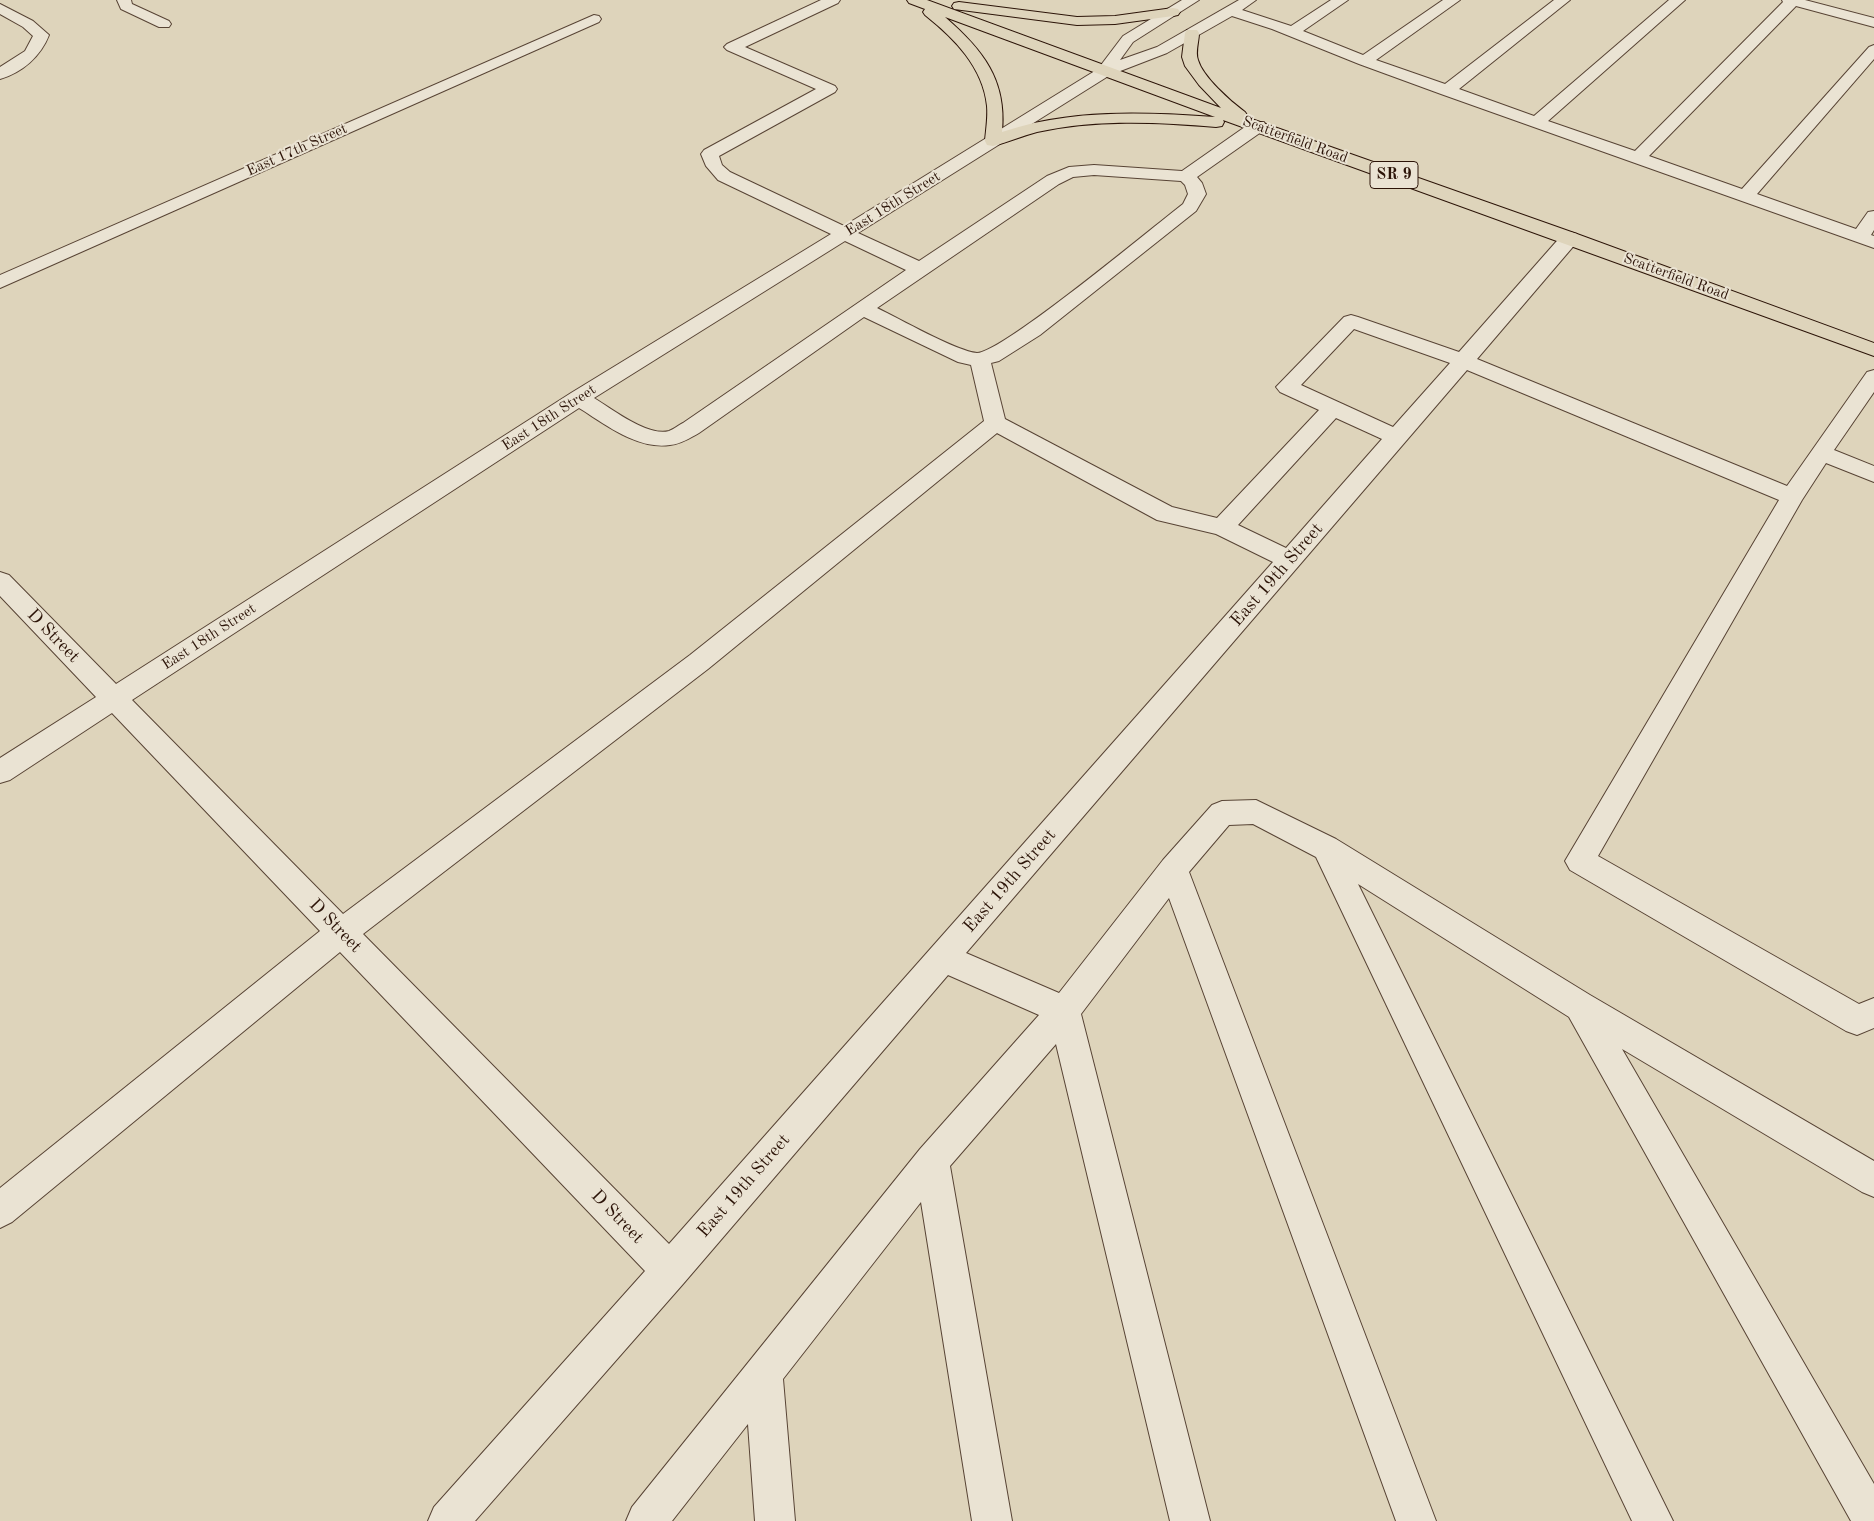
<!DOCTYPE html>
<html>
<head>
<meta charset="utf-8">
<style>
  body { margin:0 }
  canvas { display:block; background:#ded4bb }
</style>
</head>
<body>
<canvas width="1874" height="1521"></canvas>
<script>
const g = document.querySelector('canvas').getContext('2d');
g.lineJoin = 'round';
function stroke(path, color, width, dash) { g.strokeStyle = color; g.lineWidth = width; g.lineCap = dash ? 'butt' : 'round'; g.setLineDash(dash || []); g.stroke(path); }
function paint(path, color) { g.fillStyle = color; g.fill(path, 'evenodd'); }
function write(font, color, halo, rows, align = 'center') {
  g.font = font + ' "Old Standard TT",serif'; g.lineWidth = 4; g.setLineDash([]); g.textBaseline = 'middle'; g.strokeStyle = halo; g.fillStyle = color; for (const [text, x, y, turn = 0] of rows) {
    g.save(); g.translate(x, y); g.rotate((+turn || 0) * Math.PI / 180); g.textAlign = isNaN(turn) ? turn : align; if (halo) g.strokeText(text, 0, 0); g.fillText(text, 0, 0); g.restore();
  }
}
const minor = new Path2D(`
  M117 0H131L132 4 169 21 171 24 169 27H159L121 9Z
  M821 0H840L838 3 745 47 835 86 837 89 835 92 719 156 722 165 730 172 844 226 1098 69 1123 36 1182 0H1199L1133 42 1120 60 1157 47 1239 0H1256L1242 10 1291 26 1331 0H1348L1303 31 1363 55 1443 0H1460L1376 60 1445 84 1554 0H1570L1459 89 1534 116 1669 0H1685L1548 121 1635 151 1783 2 1782 0H1805L1874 18V27L1796 6 1649 156 1742 189 1869 47 1874 45V59L1757 194 1856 229 1868 212 1874 211V230L1871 235 1874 236V248L1441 94 1359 64 1272 29 1232 16 1167 53 1110 75 858 233 919 261 1047 176 1069 167 1094 165 1182 171 1252 122H1264L1266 126 1264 130 1197 177 1202 183 1206 194 1196 211 1040 335 999 361 991 363 1005 419 1172 507 1217 518 1319 410 1280 392 1276 387 1344 317 1351 315 1358 317 1459 352 1563 234 1570 232 1577 234 1579 238 1577 242 1477 359 1787 486 1867 372 1874 370V392L1834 450 1874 466V482L1826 463 1802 500 1598 856 1859 1004 1874 998V1028L1857 1035 1846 1031 1570 870 1565 861 1779 500 1467 370 966 953 1059 993 1163 860 1212 805 1222 801 1256 800 1336 839 1590 995 1874 1161V1197L1862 1192 1622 1049 1874 1484V1521H1851L1569 1017 1358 884 1673 1521H1632L1316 857 1253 824 1229 825 1189 872 1436 1521H1396L1169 898 1081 1014 1210 1521H1170L1056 1044 950 1166 1012 1521H972L921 1202 783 1379 795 1521H755L748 1424 672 1521H626L632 1507 920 1149 1039 1015 948 975 683 1284 475 1521H428L434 1507 645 1271 340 952 12 1222 0 1228V1188L320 931 112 713 10 780 0 783V758L96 697 0 596V572L9 575 116 684 571 393 831 234 718 180 706 166 701 154 704 150 816 89 727 50 724 47 727 44ZM1094 175 1181 181 1185 185 1188 194 1183 204C1153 227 1002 353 977 353 958 352 898 318 877 308L1059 184 1073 177ZM845 241 906 270 683 423C679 425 674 429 669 431 648 437 612 409 594 398ZM864 317 958 362 971 365 984 421 690 655 343 914 132 700 579 408C605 424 637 450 670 445 681 444 690 438 699 433ZM1354 329 1450 363 1393 427 1301 385ZM1336 418 1382 439 1286 548 1238 525ZM997 433 1157 520 1216 534 1273 562 669 1244 363 934 708 669Z
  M0 4 33 21 49 35C41 56 22 73 0 79V67L25 51 33 36 23 27 0 14Z
  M594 15 599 16 601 19 599 22 0 288V275Z`);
const major = new Path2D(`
  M907 0H927L1221 108 1199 85 1185 66 1182 57 1185 33 1187 30H1197L1199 33C1199 41 1195 52 1198 60 1203 77 1230 101 1245 112L1247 115 1246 117 1577 234 1874 343V356L1223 120 1224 122 1222 126 1216 127C1157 122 1095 119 1037 132 1022 136 1008 142 993 146L987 145 985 141C986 129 988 118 987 106 983 67 954 38 925 15L923 12 925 9 909 3ZM945 17 1215 117C1145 112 1069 109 1002 132 1007 80 983 50 945 17Z
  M959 2 1077 17 1115 16 1173 8 1178 9 1180 12 1178 15 1173 16 1115 24 1077 25 954 9 952 6 954 3Z`);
const farStreetnames = [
  ["Scatterfield Road",1295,140,20],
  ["East 17th Street",297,150,-24],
  ["East 18th Street",893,204,-32],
  ["Scatterfield Road",1676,277,20],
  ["East 18th Street",549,418,-33],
  ["East 18th Street",209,637,-33]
];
const shields = [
  [1394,175,48]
];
const shieldNames = [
  ["SR 9",1394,175]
];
const streetNames = [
  ["East 19th Street",1277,575,-49],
  ["D Street",53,636,46],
  ["East 19th Street",1010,881,-49],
  ["D Street",335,926,46],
  ["East 19th Street",744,1186,-49],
  ["D Street",617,1217,46]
];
stroke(minor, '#584435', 2);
stroke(major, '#2c1408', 2);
paint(minor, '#eae3d3');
paint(major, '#ded4bb');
write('15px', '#2c1408', '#eae3d3', farStreetnames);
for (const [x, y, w] of shields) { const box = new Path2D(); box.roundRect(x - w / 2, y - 13.5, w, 27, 4); g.fillStyle = '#eae3d3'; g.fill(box); stroke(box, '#2c1408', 1); }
write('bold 16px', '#2c1408', null, shieldNames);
write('18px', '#2c1408', '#eae3d3', streetNames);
</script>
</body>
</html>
